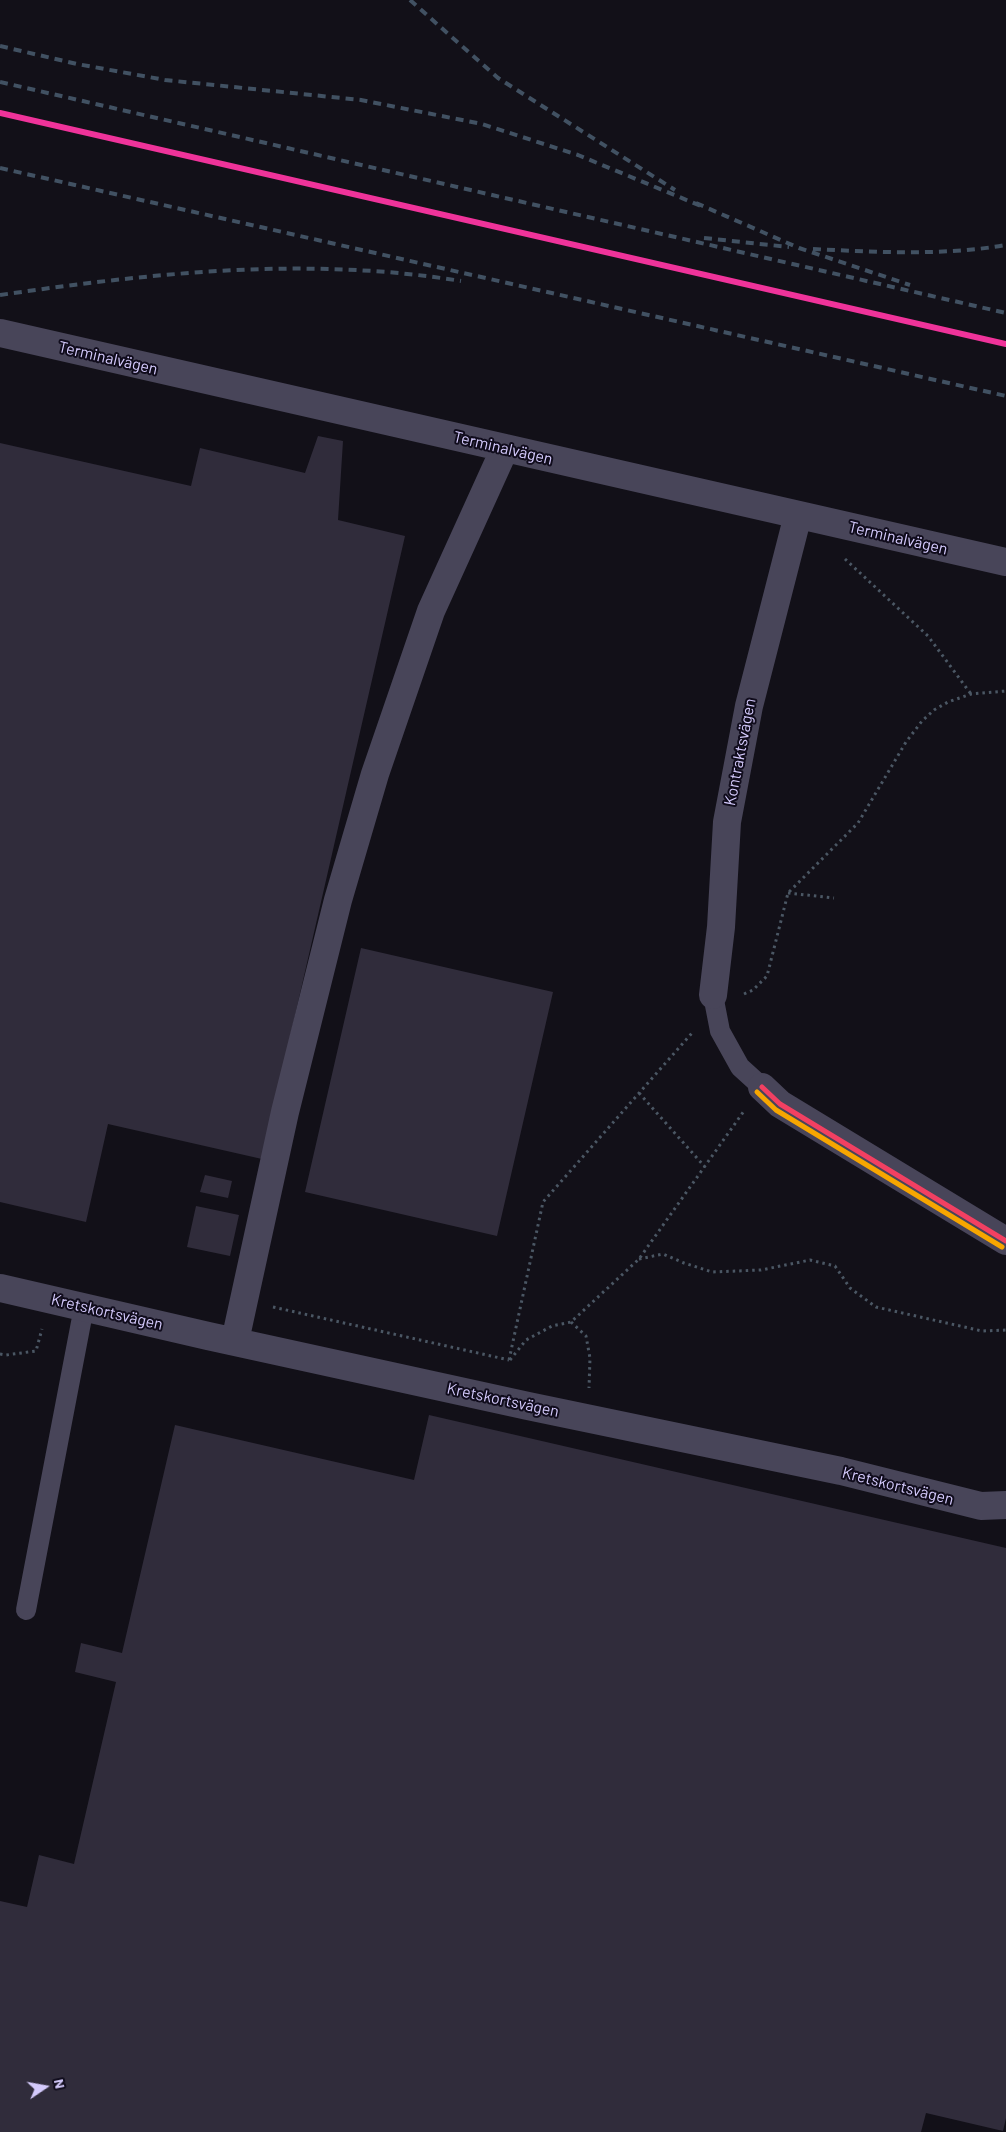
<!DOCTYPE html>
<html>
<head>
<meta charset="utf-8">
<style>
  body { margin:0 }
  #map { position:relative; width:1006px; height:2132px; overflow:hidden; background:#121018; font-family:Barlow,sans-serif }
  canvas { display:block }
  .north { position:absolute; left:20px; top:2062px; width:50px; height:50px; -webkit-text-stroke:4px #100c1c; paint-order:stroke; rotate:78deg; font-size:14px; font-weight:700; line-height:20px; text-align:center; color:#d4cafc }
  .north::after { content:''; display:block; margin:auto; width:18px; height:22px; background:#d4cafc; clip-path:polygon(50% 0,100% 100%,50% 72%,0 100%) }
</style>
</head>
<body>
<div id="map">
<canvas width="1006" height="2132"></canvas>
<div class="north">N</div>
</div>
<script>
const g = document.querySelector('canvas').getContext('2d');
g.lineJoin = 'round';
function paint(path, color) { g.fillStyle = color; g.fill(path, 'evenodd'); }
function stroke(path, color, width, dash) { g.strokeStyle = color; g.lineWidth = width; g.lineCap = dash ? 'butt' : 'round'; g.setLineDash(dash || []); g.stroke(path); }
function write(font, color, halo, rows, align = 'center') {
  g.font = font + ' Barlow,sans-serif'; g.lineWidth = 4; g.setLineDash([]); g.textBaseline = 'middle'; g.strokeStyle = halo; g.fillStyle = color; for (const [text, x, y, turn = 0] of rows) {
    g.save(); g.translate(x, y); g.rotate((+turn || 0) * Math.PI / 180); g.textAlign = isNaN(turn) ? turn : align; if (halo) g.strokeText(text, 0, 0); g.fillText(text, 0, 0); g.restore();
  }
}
const building = new Path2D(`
  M318 436 343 441 338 520 405 536 262 1159 108 1124 86 1222 0 1202V443L191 486 200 448 305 473Z
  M361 948 553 992 497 1236 305 1192Z
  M205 1175 232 1181 228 1198 200 1192Z
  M196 1206 239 1215 230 1256 187 1247Z
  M429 1415 1006 1548V2118L1003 2131 926 2113 921 2132H0V1901L27 1907 39 1855 74 1864 116 1682 75 1672 81 1643 122 1653 175 1425 414 1480Z`);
const path = new Path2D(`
  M845 559 928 636 971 694
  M788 893 834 898
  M744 994 753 990 767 976 788 893 858 823 906 742 922 721 934 710 948 702 971 694 1006 691
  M639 1093 705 1167
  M639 1259 663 1254 684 1263 712 1272 761 1270 810 1260 835 1266 850 1288 876 1307 982 1331 1006 1330
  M273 1307 509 1360
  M571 1322 586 1336 590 1358 589 1388
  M0 1354 6 1355 36 1351 42 1329
  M509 1360 543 1202 692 1033
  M510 1360 526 1340 552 1326 571 1322 639 1259 744 1111`);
const lane = new Path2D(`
  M713 995 720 1031 740 1067 762 1087
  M26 1610 84 1307`);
const street = new Path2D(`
  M0 333 1006 562
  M713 995 721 927 727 822 749 706 798 515
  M762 1087 780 1104 1006 1241
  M0 1288 208 1336 528 1406 841 1471 981 1506 1006 1505
  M235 1341 285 1112 338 900 375 774 431 611 505 448`);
const rail = new Path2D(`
  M410 0 498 78 675 190
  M0 46 77 64 165 80 361 100 482 124 578 155 701 206
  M0 82 1006 313
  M0 168 1006 396
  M696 203 799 248 910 285
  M704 238 789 247
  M813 249C877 252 943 256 1006 245
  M0 295C153 273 307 256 461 281`);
const bus1 = new Path2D(`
  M762 1087 780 1104 1006 1241`);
const bus2 = new Path2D(`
  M757 1092 776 1110 1002 1247`);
const rail1 = new Path2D(`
  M0 113 1006 344`);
const streetNames = [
  ["Terminalvägen",108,358,13],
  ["Terminalvägen",503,448,13],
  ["Terminalvägen",898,538,13],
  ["Kontraktsvägen",740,752,-79],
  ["Kretskortsvägen",107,1312,13],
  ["Kretskortsvägen",503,1400,12],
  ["Kretskortsvägen",898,1486,14]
];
paint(building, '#302c3b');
stroke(path, '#4b5764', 3, [2.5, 4]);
stroke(lane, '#484559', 20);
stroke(street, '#484559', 28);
stroke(rail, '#415162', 4, [8, 6]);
stroke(bus1, '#f24062', 5);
stroke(bus2, '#f7a600', 5);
stroke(rail1, '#ef339a', 6);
write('16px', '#d4cafc', '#100c1c', streetNames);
</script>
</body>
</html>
